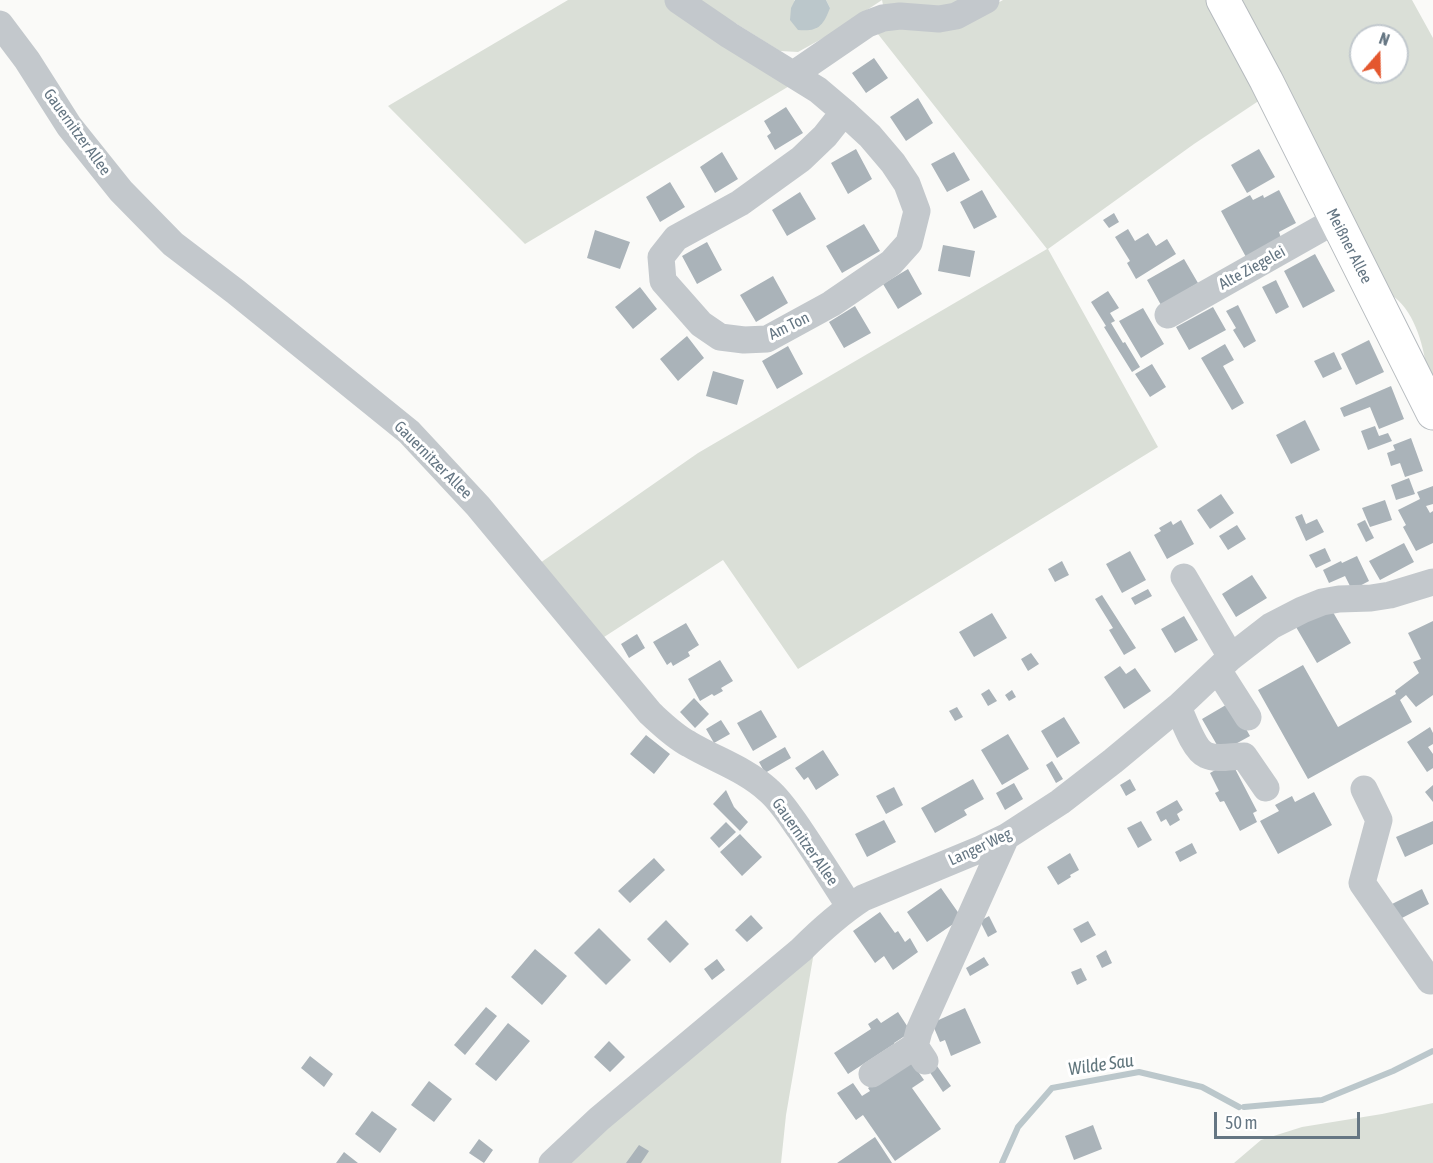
<!DOCTYPE html>
<html>
<head>
<meta charset="utf-8">
<style>
  body { margin:0 }
  #map { position:relative; width:1433px; height:1163px; overflow:hidden; background:#fafaf8; font-family:"Asap Condensed",sans-serif }
  canvas { display:block }
  .north { position:absolute; left:1349px; top:24px; width:60px; height:60px; box-sizing:border-box; background:#fff; border:2px solid #c1c8cd; border-radius:50%; rotate:20deg; font-size:16px; font-weight:700; line-height:24px; text-align:center; color:#657683 }
  .north::after { content:''; display:block; margin:auto; width:21px; height:27px; background:#e4572e; clip-path:polygon(50% 0,100% 100%,50% 72%,0 100%) }
  .scale { position:absolute; left:1214px; top:1112px; width:146px; height:27px; box-sizing:border-box; border:3px solid #657683; border-top:0; padding-left:8px; font-size:18px; line-height:21px; white-space:nowrap; color:#657683; -webkit-text-stroke:4px #fff; paint-order:stroke }
</style>
</head>
<body>
<div id="map">
<canvas width="1433" height="1163"></canvas>
<div class="north">N</div>
<div class="scale">50 m</div>
</div>
<script>
const g = document.querySelector('canvas').getContext('2d');
g.lineJoin = 'round';
function paint(path, color) { g.fillStyle = color; g.fill(path, 'evenodd'); }
function stroke(path, color, width, dash) { g.strokeStyle = color; g.lineWidth = width; g.lineCap = dash ? 'butt' : 'round'; g.setLineDash(dash || []); g.stroke(path); }
function write(font, color, halo, rows, align = 'center') {
  g.font = font + ' "Asap Condensed",sans-serif'; g.lineWidth = 6; g.setLineDash([]); g.textBaseline = 'middle'; g.strokeStyle = halo; g.fillStyle = color; for (const [text, x, y, turn = 0] of rows) {
    g.save(); g.translate(x, y); g.rotate((+turn || 0) * Math.PI / 180); g.textAlign = isNaN(turn) ? turn : align; if (halo) g.strokeText(text, 0, 0); g.fillText(text, 0, 0); g.restore();
  }
}
const green = new Path2D(`
  M568 0H666L796 82 525 244 388 106Z
  M698 0H795L794 1 830 8 826 0H973L950 10H884L882 0 834 32 798 52 780 51Z
  M1003 0H1211L1260 100 1194 144 1048 249 1158 447 798 669 723 560 601 639 540 563 698 453 1047 249 874 29 969 19Z
  M1235 0H1412L1433 38V391C1429 382 1428 373 1426 364 1421 336 1411 304 1385 291ZM1361 36H1397V72H1361Z
  M814 952 786 1115 781 1163H566Z
  M1433 1103V1163H1234L1261 1140 1302 1127 1382 1114Z`);
const water = new Path2D(`
  M795 0H826L830 8C823 26 818 32 798 30L790 20 791 8Z`);
const stream = new Path2D(`
  M1244 1107 1322 1100 1393 1071 1433 1051
  M1002 1163 1018 1127 1052 1088 1139 1072 1202 1087 1239 1107`);
const building = new Path2D(`
  M874 58 888 78 866 93 852 73Z
  M918 98 933 123 906 141 890 117Z
  M786 107 803 133 775 150 767 136 771 133 764 121Z
  M856 149 872 179 848 194 831 163Z
  M1259 149 1275 177 1247 193 1231 165Z
  M722 152 738 179 715 193 700 167Z
  M954 152 970 180 947 192 931 164Z
  M670 182 685 207 660 222 646 197Z
  M982 190 997 217 974 229 960 202Z
  M1279 190 1296 223 1279 232 1281 238 1246 257 1221 211 1250 195 1253 200 1263 195 1264 198Z
  M800 192 816 219 787 236 772 210Z
  M1114 213 1119 222 1109 228 1103 220Z
  M864 224 880 251 842 273 826 246Z
  M1128 229 1135 241 1148 233 1156 246 1167 239 1176 254 1136 279 1127 263 1130 261 1115 237Z
  M595 230 630 242 620 269 587 258Z
  M707 242 722 270 697 284 682 256Z
  M943 245 975 251 970 277 938 271Z
  M1315 254 1335 291 1303 308 1284 271Z
  M1184 259 1198 283 1161 305 1147 280Z
  M908 269 922 294 898 309 883 284Z
  M773 276 788 303 756 322 740 295Z
  M1276 280 1289 307 1276 314 1262 287Z
  M640 287 657 309 633 329 615 307Z
  M1108 291 1119 308 1110 313 1115 321 1111 323 1123 343 1125 342 1140 367 1132 372 1104 327 1106 326 1091 302Z
  M1238 305 1256 341 1244 348 1233 330 1236 328 1226 311Z
  M855 306 871 333 844 348 829 322Z
  M1213 307 1226 330 1189 350 1176 327Z
  M1143 308 1164 344 1141 358 1119 321Z
  M687 336 704 358 678 381 660 359Z
  M1369 340 1384 372 1356 385 1341 354Z
  M1225 344 1234 360 1223 366 1244 403 1232 410 1201 358Z
  M788 346 803 374 777 389 762 361Z
  M1334 352 1342 369 1323 378 1314 361Z
  M1152 364 1166 387 1150 397 1135 374Z
  M713 371 744 380 737 405 706 396Z
  M1391 386 1404 419 1379 429 1370 407 1344 417 1340 408Z
  M1305 420 1320 450 1291 464 1276 435Z
  M1375 426 1379 436 1388 433 1392 441 1368 450 1361 431Z
  M1411 438 1423 471 1405 477 1400 463 1391 466 1387 453 1395 450 1393 445Z
  M1409 478 1415 494 1396 500 1391 485Z
  M1433 486V504L1426 506 1430 513 1433 511V543L1416 551 1403 527 1406 525 1398 510 1420 499 1417 492Z
  M1221 494 1234 513 1210 529 1197 510Z
  M1385 500 1392 520 1370 527 1362 508Z
  M1302 514 1306 524 1317 519 1324 532 1306 541 1295 517Z
  M1181 520 1194 544 1167 559 1154 535 1161 531 1159 528 1171 521 1173 525Z
  M1365 520 1374 538 1366 542 1357 524Z
  M1237 525 1246 539 1228 550 1219 536Z
  M1404 543 1414 562 1380 580 1369 561Z
  M1325 548 1331 561 1316 568 1309 555Z
  M1130 551 1146 580 1122 593 1106 564Z
  M1357 556 1369 581 1352 590 1345 576 1329 583 1323 570 1341 561 1342 563Z
  M1062 561 1069 575 1055 582 1048 569Z
  M1252 575 1267 598 1236 617 1222 594Z
  M1148 589 1152 596 1135 605 1131 598Z
  M1102 595 1136 648 1124 655 1109 630 1113 628 1095 599Z
  M1330 607 1351 643 1317 663 1296 627Z
  M992 613 1007 638 974 657 959 632Z
  M1184 616 1198 640 1175 653 1161 629Z
  M1433 621V695L1416 707 1406 695 1400 700 1412 722 1308 779 1258 690 1303 665 1338 727 1396 694 1395 691 1419 673 1413 662 1421 659 1408 633Z
  M686 623 699 645 688 652 690 656 673 666 671 662 667 665 653 642Z
  M637 634 645 648 629 658 621 644Z
  M1031 653 1039 664 1028 671 1021 659Z
  M720 660 733 681 721 688 723 691 714 696 712 694 700 701 688 679Z
  M1120 666 1126 674 1135 668 1151 691 1124 709 1104 677Z
  M989 689 997 701 988 706 981 694Z
  M1012 690 1016 697 1009 701 1005 695Z
  M694 698 709 714 695 728 680 712Z
  M1231 702 1250 736 1221 752 1202 719Z
  M957 707 963 717 955 721 949 711Z
  M761 710 777 737 753 751 737 723Z
  M1064 717 1080 743 1057 758 1041 731Z
  M721 720 730 734 714 743 706 729Z
  M1430 727 1433 733V744L1428 747 1433 754V768L1427 772 1407 742Z
  M1008 734 1029 769 1002 785 981 750Z
  M646 735 670 754 654 774 630 754Z
  M785 747 791 758 765 773 759 762Z
  M823 750 839 775 816 790 808 777 804 780 795 768Z
  M1052 761 1063 779 1056 783 1046 765Z
  M1231 761 1257 811 1253 813 1257 822 1240 831 1224 801 1220 802 1215 793 1219 791 1210 773Z
  M973 779 984 799 964 810 967 815 935 833 921 808Z
  M1130 779 1136 790 1126 796 1120 785Z
  M1014 783 1023 799 1005 810 996 793Z
  M1433 785V802L1425 792Z
  M894 787 903 805 886 814 876 796Z
  M726 790 734 807 748 822 740 831 713 804Z
  M1314 792 1332 825 1278 854 1260 821 1279 811 1275 805 1292 796 1295 802Z
  M1177 800 1183 810 1177 814 1180 820 1170 826 1166 819 1161 822 1156 812Z
  M884 820 896 842 867 857 855 834Z
  M1141 821 1152 840 1138 848 1127 828Z
  M1433 821V844L1405 857 1396 837Z
  M726 822 736 832 719 848 710 838Z
  M740 834 762 857 742 876 720 852Z
  M1192 843 1197 853 1180 862 1175 852Z
  M1070 853 1079 870 1070 875 1071 877 1058 885 1047 867Z
  M654 858 665 870 630 903 618 891Z
  M941 888 962 918 927 942 907 912Z
  M1422 889 1429 904 1400 919 1392 904Z
  M880 912 895 933 898 931 905 942 910 938 918 952 893 970 884 956 875 963 853 931Z
  M751 915 763 928 747 942 735 930Z
  M989 916 997 932 988 937 980 921Z
  M666 920 689 944 670 963 647 939Z
  M1088 921 1096 935 1081 943 1073 929Z
  M599 928 631 960 606 985 574 953Z
  M535 949 567 976 542 1005 511 977Z
  M1106 950 1112 963 1102 968 1096 956Z
  M984 957 989 965 970 976 966 968Z
  M717 959 725 970 712 980 704 969Z
  M1081 968 1087 980 1077 985 1071 972Z
  M486 1007 497 1016 465 1055 454 1045Z
  M965 1008 981 1043 951 1056 945 1040 940 1042 932 1023Z
  M898 1012 911 1032 894 1043V1044L848 1074 834 1053 871 1029 868 1024 877 1018 881 1023Z
  M508 1023 530 1041 496 1081 475 1064Z
  M609 1041 625 1057 610 1072 594 1057Z
  M310 1056 333 1074 324 1087 301 1068Z
  M910 1060 924 1080 912 1088 941 1129 895 1161 863 1115 856 1120 837 1093 853 1083 862 1096 870 1091 868 1088Z
  M937 1066 951 1086 943 1092 929 1071Z
  M429 1081 452 1099 434 1122 411 1105Z
  M372 1111 397 1129 380 1153 355 1134Z
  M1093 1125 1102 1149 1074 1160 1065 1136Z
  M875 1137 892 1163H837Z
  M479 1139 493 1150 484 1163 469 1153Z
  M639 1145 649 1151 641 1163H626Z
  M344 1152 358 1163H336Z`);
const minor = new Path2D(`
  M678 0 729 35 818 90 844 112 870 136 893 163 907 184 917 211 909 243 891 263 831 304 767 339 744 340 720 337 701 324 663 281 661 257 676 238 740 203 801 159 825 136 844 112
  M0 24 27 60 69 126 121 191 173 244 236 292 409 432 478 506 650 713C662 724 674 736 689 744 716 760 745 769 768 790 781 801 790 816 800 830 817 855 833 881 850 907
  M794 74 867 24 883 18 900 16 939 19 956 16 986 0
  M1168 315 1336 220
  M1184 577 1231 657
  M1218 670 1248 717
  M1178 707C1183 718 1194 750 1206 755 1217 760 1232 756 1244 756L1266 788
  M1364 789 1379 820 1362 883 1430 981 1433 980
  M925 1061 915 1046 919 1031 1006 837
  M872 1074 915 1046
  M552 1163 599 1119 801 950C821 930 840 913 863 898L981 849 1006 837 1060 802 1113 761 1178 707 1231 657 1271 626 1302 610 1322 602 1339 599 1371 598 1390 595 1433 582`);
const major = new Path2D(`
  M1223 0 1266 80 1433 413`);
const streetNames = [
  ["Gauernitzer Allee",77,132,54],
  ["Meißner Allee",1349,246,63],
  ["Alte Ziegelei",1252,268,-29],
  ["Am Ton",789,326,-26],
  ["Gauernitzer Allee",433,460,45],
  ["Gauernitzer Allee",805,842,55],
  ["Langer Weg",980,847,-25]
];
const waterNames = [
  ["Wilde Sau",1101,1065,-8]
];
paint(green, '#dadfd7');
paint(water, '#bbc7cb');
stroke(stream, '#bbc7cb', 6);
paint(building, '#aab3b9');
stroke(major, '#b5babe', 35);
stroke(minor, '#c3c8cc', 27);
stroke(major, '#fff', 33);
write('16px', '#657683', '#fff', streetNames);
write('italic 18px', '#60757c', '#fff', waterNames);
</script>
</body>
</html>
